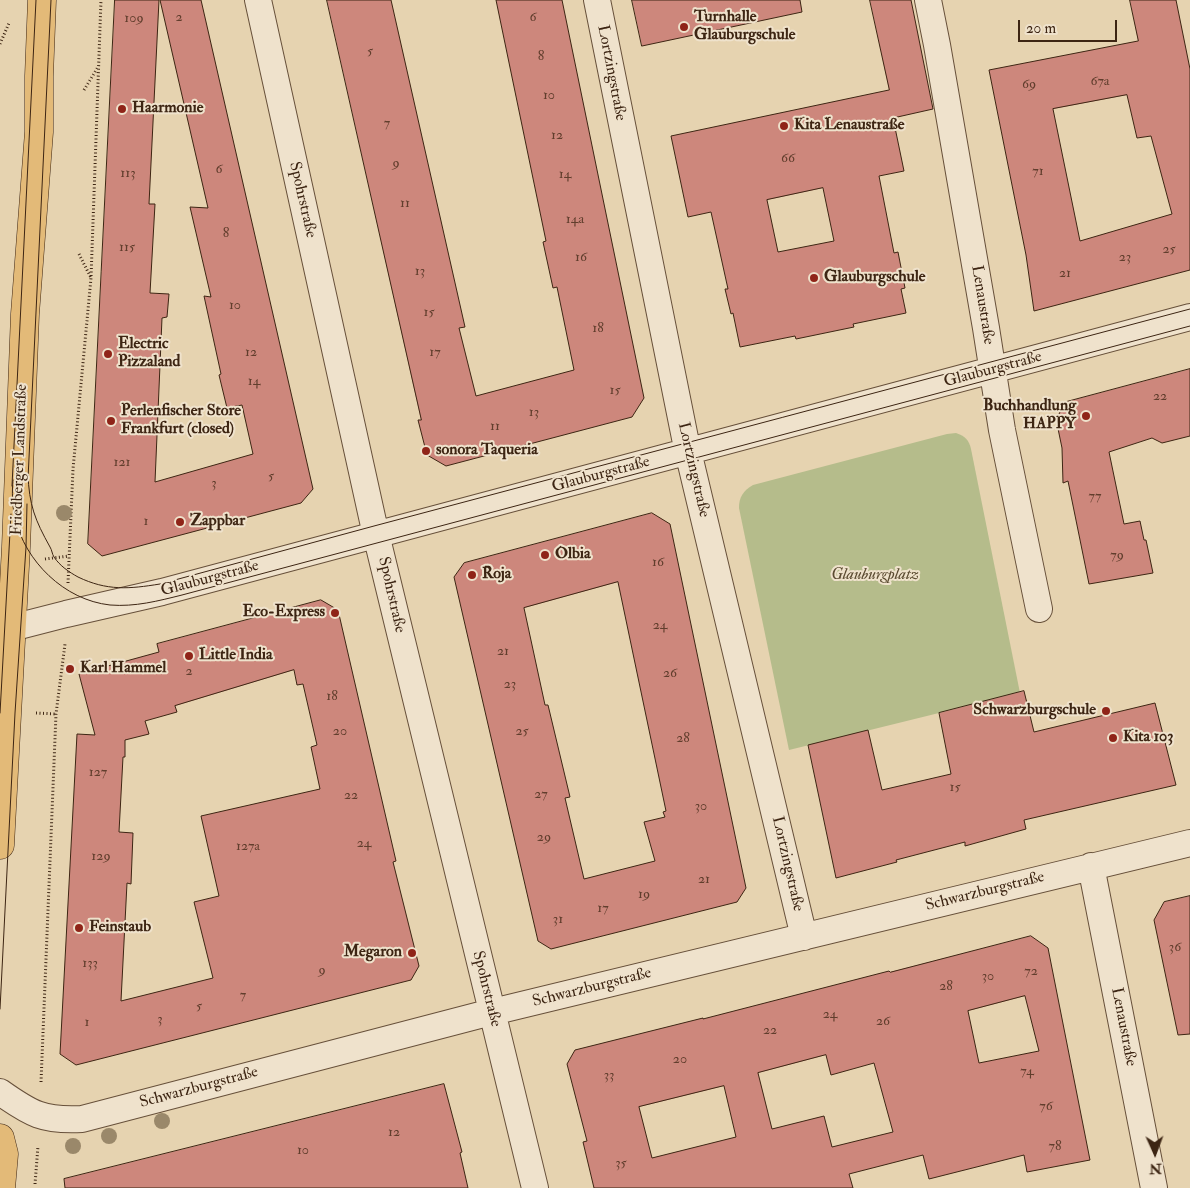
<!DOCTYPE html>
<html>
<head>
<meta charset="utf-8">
<style>
  body { margin:0 }
  #map { position:relative; width:1190px; height:1188px; overflow:hidden; background:#e6d3b0; font-family:"IM FELL Double Pica",serif }
  canvas { display:block }
  .north { position:absolute; left:1130px; top:1128px; width:50px; height:50px; -webkit-text-stroke:4px #efe2cc; paint-order:stroke; rotate:178deg; font-size:14px; font-weight:700; line-height:20px; text-align:center; color:#3d2513 }
  .north::after { content:''; display:block; margin:auto; width:18px; height:22px; background:#3d2513; clip-path:polygon(50% 0,100% 100%,50% 72%,0 100%) }
  .scale { position:absolute; left:1018px; top:20px; width:99px; height:22px; box-sizing:border-box; border:2px solid #3d2513; border-top:0; padding-left:6px; font-size:15px; line-height:18px; white-space:nowrap; color:#3d2513; -webkit-text-stroke:4px #efe2cc; paint-order:stroke }
</style>
</head>
<body>
<div id="map">
<canvas width="1190" height="1188"></canvas>
<div class="north">N</div>
<div class="scale">20 m</div>
</div>
<script>
const g = document.querySelector('canvas').getContext('2d');
g.lineJoin = 'round';
function paint(path, color) { g.fillStyle = color; g.fill(path, 'evenodd'); }
function stroke(path, color, width, dash) { g.strokeStyle = color; g.lineWidth = width; g.lineCap = dash ? 'butt' : 'round'; g.setLineDash(dash || []); g.stroke(path); }
function write(font, color, halo, rows, align = 'center') {
  g.font = font + ' "IM FELL Double Pica",serif'; g.lineWidth = 4; g.setLineDash([]); g.textBaseline = 'middle'; g.strokeStyle = halo; g.fillStyle = color; for (const [text, x, y, turn = 0] of rows) {
    g.save(); g.translate(x, y); g.rotate((+turn || 0) * Math.PI / 180); g.textAlign = isNaN(turn) ? turn : align; if (halo) g.strokeText(text, 0, 0); g.fillText(text, 0, 0); g.restore();
  }
}
const green = new Path2D(`
  M956 433C965 436 969 440 971 449L1020 693 789 750 739 508C739 497 743 491 753 485L947 434Z`);
const building = new Path2D(`
  M115 0H159L149 204H155L150 293 169 294 167 317 162 318 155 482 253 454 242 405 227 408 219 375 221 374 204 296 211 297 190 207 208 208 160 0H201L313 489 301 503 102 556 88 544Z
  M327 0H391L465 327 459 328 476 396 574 370 557 287 553 288 543 242 546 241 496 0H562L644 398 632 417 446 466 427 455 418 420H421Z
  M632 0H800L802 12 642 46Z
  M870 0H911L933 109 893 118 904 171 879 176 894 253 898 252 905 288 901 289 906 313 853 324 854 327 796 339 795 336 740 347 733 313 731 314 725 289H728L711 212 688 217 671 136 889 90ZM823 188 834 241 778 252 767 200Z
  M1130 0H1176L1190 69V270L1034 311 1026 255 989 70 1138 41ZM1127 95 1137 138 1151 136 1172 214 1080 241 1053 109Z
  M1190 369V436L1162 443 1152 438 1109 452 1124 524 1140 521 1144 540H1146L1153 573 1089 584 1068 481 1063 483 1062 448 1056 419 1066 402Z
  M652 513 670 524 746 888 737 902 551 949 538 941 454 577 464 563ZM618 582 666 811 663 812 665 817 644 822 655 861 584 879 565 798 570 797 548 705H545L524 608Z
  M321 600 338 610 396 861 393 862 419 966 411 980 76 1065 60 1054 77 734 95 735 79 674 159 652 157 644ZM294 670 297 685 303 684 317 745 311 747 320 789 201 816 219 896 194 902 213 978 121 1001 127 883 131 884 133 833 119 832 123 757H125V740L149 734 145 721 177 712 175 706Z
  M1024 691 1034 732 1155 703 1176 785 1024 820 1026 829 965 846V842L896 860 897 862 836 878 808 745 868 730 882 790 951 774 939 713Z
  M1190 896V1034L1178 1035 1154 920 1164 902Z
  M1031 936 1048 948 1090 1160 1027 1172 1024 1155 929 1179 923 1155 849 1174 853 1188H594L583 1142 587 1141 567 1064 575 1050 703 1018V1019L889 971 890 972ZM1025 996 1039 1051 979 1063 968 1011ZM826 1055 831 1075 874 1063 893 1132 832 1147 824 1116 772 1129 758 1073ZM724 1086 736 1137 652 1158 639 1107Z
  M444 1084 462 1152 460 1153 468 1188H65L64 1179Z`);
const path = new Path2D(`
  M0 44 9 23
  M84 90 98 67
  M79 254 91 278
  M45 559 69 556
  M68 583 73 469 91 278 101 0
  M36 713 56 714
  M41 1082 56 714 65 644
  M35 1184 38 1146`);
const minor = new Path2D(`
  M258 0 374 526 535 1188
  M597 0 686 443 804 937
  M928 0 937 45 986 328 1002 430 1039 609
  M0 631 66 614 162 592 1190 317
  M1091 866 1154 1188
  M0 1092C31 1114 43 1121 82 1119L480 1015 1190 843`);
const primary = new Path2D(`
  M0 845 16 547 25 314 39 132V76L42 0
  M0 1138 4 1154 1 1188`);
const tram = new Path2D(`
  M28 474C29 505 35 520 50 547 52 550 52 554 54 557 60 566 69 572 78 577 107 591 129 589 160 584L374 526 1190 309
  M28 479 51 0
  M13 480C12 492 12 505 15 518 25 561 64 600 110 605 135 607 158 601 182 595L1190 326
  M12 486 36 0
  M0 713 11 514
  M0 1009 15 713 26 547 27 504`);
const trees = [
  [64,513],
  [162,1121],
  [109,1136],
  [73,1146]
];
const markers = [
  [684,27,5,"#8f2418"],
  [122,109,5,"#8f2418"],
  [784,126,5,"#8f2418"],
  [814,278,5,"#8f2418"],
  [108,354,5,"#8f2418"],
  [1086,416,5,"#8f2418"],
  [111,421,5,"#8f2418"],
  [426,451,5,"#8f2418"],
  [180,522,5,"#8f2418"],
  [545,555,5,"#8f2418"],
  [472,575,5,"#8f2418"],
  [335,613,5,"#8f2418"],
  [189,656,5,"#8f2418"],
  [70,669,5,"#8f2418"],
  [1106,711,5,"#8f2418"],
  [1113,738,5,"#8f2418"],
  [79,928,5,"#8f2418"],
  [412,953,5,"#8f2418"]
];
const numberNames = [
  ["2",179,18],
  ["6",533,18],
  ["109",134,19],
  ["5",370,52],
  ["8",541,57],
  ["67a",1100,82],
  ["69",1029,85],
  ["10",549,96],
  ["7",387,124],
  ["12",557,136],
  ["66",788,159],
  ["9",396,164],
  ["6",219,170],
  ["71",1038,172],
  ["113",128,174],
  ["14",565,175],
  ["11",405,204],
  ["14a",575,220],
  ["8",226,234],
  ["115",127,248],
  ["25",1169,250],
  ["16",581,258],
  ["23",1125,258],
  ["13",420,272],
  ["21",1065,274],
  ["10",235,306],
  ["15",429,313],
  ["18",598,329],
  ["12",251,353],
  ["17",435,353],
  ["14",254,382],
  ["15",615,391],
  ["22",1160,397],
  ["13",534,413],
  ["11",495,427],
  ["121",122,463],
  ["5",271,477],
  ["3",214,484],
  ["77",1095,497],
  ["1",146,522],
  ["79",1117,556],
  ["16",658,563],
  ["24",660,626],
  ["21",503,652],
  ["2",189,672],
  ["26",670,674],
  ["23",510,685],
  ["18",332,697],
  ["20",340,732],
  ["25",522,732],
  ["28",683,739],
  ["127",98,773],
  ["15",955,788],
  ["27",541,795],
  ["22",351,796],
  ["30",701,807],
  ["29",544,838],
  ["24",364,844],
  ["127a",248,847],
  ["129",101,857],
  ["21",704,880],
  ["19",644,895],
  ["17",603,909],
  ["31",558,920],
  ["36",1175,948],
  ["133",90,964],
  ["9",322,971],
  ["72",1031,972],
  ["30",988,977],
  ["28",946,987],
  ["7",243,996],
  ["5",199,1007],
  ["24",830,1015],
  ["3",160,1020],
  ["26",883,1022],
  ["1",87,1023],
  ["22",770,1031],
  ["20",680,1060],
  ["74",1027,1072],
  ["33",609,1076],
  ["76",1046,1107],
  ["12",394,1133],
  ["78",1055,1147],
  ["10",303,1151],
  ["35",621,1164]
];
const poiNames = [
  ["Turnhalle",694,18],
  ["Glauburgschule",694,36],
  ["Haarmonie",132,109],
  ["Kita Lenaustraße",794,126],
  ["Glauburgschule",824,278],
  ["Electric",118,345],
  ["Pizzaland",118,363],
  ["Buchhandlung",1076,407,"right"],
  ["HAPPY",1076,425,"right"],
  ["Perlenfischer Store",121,412],
  ["Frankfurt (closed)",121,430],
  ["sonora Taqueria",436,451],
  ["Zappbar",190,522],
  ["Olbia",555,555],
  ["Roja",482,575],
  ["Eco-Express",325,613,"right"],
  ["Little India",199,656],
  ["Karl Hammel",80,669],
  ["Schwarzburgschule",1096,711,"right"],
  ["Kita 103",1123,738],
  ["Feinstaub",89,928],
  ["Megaron",402,953,"right"]
];
const streetNames = [
  ["Lortzingstraße",611,73,79],
  ["Spohrstraße",302,200,77],
  ["Lenaustraße",982,305,81],
  ["Glauburgstraße",993,370,-15],
  ["Friedberger Landstraße",20,460,-88],
  ["Lortzingstraße",693,470,77],
  ["Glauburgstraße",601,475,-15],
  ["Glauburgstraße",210,579,-15],
  ["Spohrstraße",391,595,77],
  ["Lortzingstraße",787,864,77],
  ["Schwarzburgstraße",985,892,-14],
  ["Schwarzburgstraße",592,988,-14],
  ["Spohrstraße",486,989,76],
  ["Lenaustraße",1123,1027,79],
  ["Schwarzburgstraße",199,1088,-15]
];
const parkNames = [
  ["Glauburgplatz",875,576]
];
paint(green, '#b5bc8b');
paint(building, '#cd877c');
stroke(building, '#3d2513', 1);
stroke(minor, '#67503a', 28);
stroke(primary, '#3d2513', 29);
stroke(path, '#3d2513', 3, [1, 2.5]);
stroke(minor, '#efe2cc', 26);
stroke(primary, '#e3ba78', 28);
stroke(tram, '#3d2513', 1);
g.fillStyle = '#9a886a';
for (const [x, y] of trees) { g.beginPath(); g.arc(x, y, 8, 0, 2 * Math.PI); g.fill(); }
for (const [x, y, r, color] of markers) { const dot = new Path2D(); dot.arc(x, y, r, 0, 2 * Math.PI); g.fillStyle = color; g.fill(dot); stroke(dot, '#efe2cc', 2); }
write('14px', '#613e2d', null, numberNames);
write('bold 16px', '#3d2513', '#efe2cc', poiNames, 'left');
write('16px', '#3d2513', '#efe2cc', streetNames);
write('italic 16px', '#5b4b31', '#efe2cc', parkNames);
</script>
</body>
</html>
